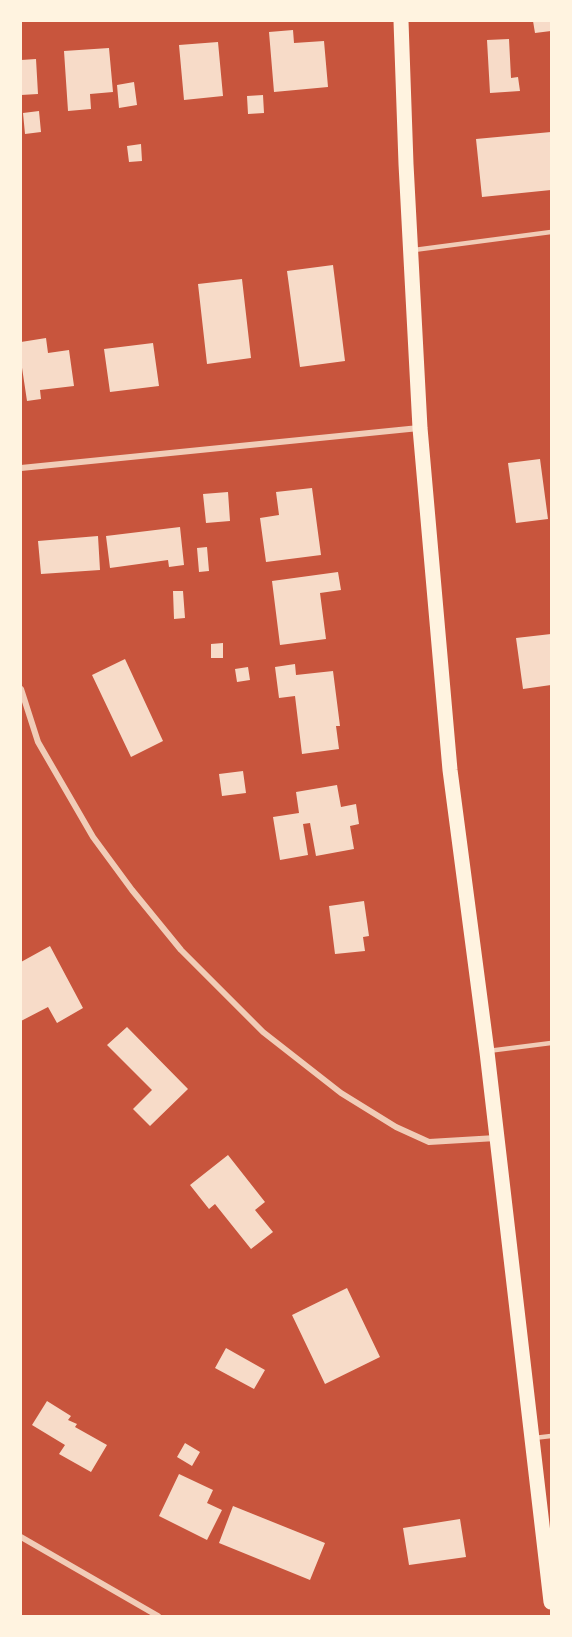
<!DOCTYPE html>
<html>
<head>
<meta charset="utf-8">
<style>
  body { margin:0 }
  #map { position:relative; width:572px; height:1637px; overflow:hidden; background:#c8553d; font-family:"IBM Plex Serif",serif }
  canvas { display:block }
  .frame { position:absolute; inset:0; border:22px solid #fff3e0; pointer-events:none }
</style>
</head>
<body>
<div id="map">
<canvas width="572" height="1637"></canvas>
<div class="frame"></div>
</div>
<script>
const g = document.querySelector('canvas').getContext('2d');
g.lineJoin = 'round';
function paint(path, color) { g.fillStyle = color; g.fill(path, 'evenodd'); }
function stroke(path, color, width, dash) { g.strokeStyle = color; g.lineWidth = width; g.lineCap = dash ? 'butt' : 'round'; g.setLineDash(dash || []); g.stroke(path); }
const building = new Path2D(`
  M533 21H551V31L535 33Z
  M293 30 294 43 324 41 328 87 274 92 269 32Z
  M509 39 511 78 518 77 520 91 490 93 487 40Z
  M218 42 223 96 184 100 179 45Z
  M109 48 113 92 90 94 91 109 68 111 64 51Z
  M36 59 38 94 21 95V60Z
  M134 82 137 105 119 108 117 85Z
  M263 95 264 113 248 114 247 96Z
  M39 111 41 132 25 134 23 113Z
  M551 132V190L482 197 476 139Z
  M141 144 142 161 129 162 127 146Z
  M333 265 345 361 300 367 287 271Z
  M242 279 251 358 207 364 198 284Z
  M46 338 48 353 69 350 74 386 40 390 41 399 27 401 21 361V342Z
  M153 343 159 386 110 392 104 349Z
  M540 459 548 519 516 523 508 463Z
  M312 488 321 555 266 562 260 518 279 515 276 492Z
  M228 492 230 521 206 523 203 494Z
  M180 527 184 565 169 567 168 560 110 568 106 536Z
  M98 536 100 570 41 574 38 541Z
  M207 547 209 571 199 572 197 548Z
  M338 572 341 590 320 593 326 639 280 645 272 581Z
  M173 591H183L185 618 174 619Z
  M551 634V685L523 689 516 638Z
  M223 643V658H211V644Z
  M125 659 163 741 131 757 92 675Z
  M295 664 296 675 333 671 340 726H336L339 749 302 754 295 696 279 698 275 667Z
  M248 667 250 680 237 682 235 669Z
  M243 771 246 793 222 796 219 774Z
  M337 785 341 807 356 804 359 824 350 826 354 849 316 856 310 823 303 824 308 855 280 860 273 817 299 813 296 792Z
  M364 901 369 936 363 937 365 951 335 954 329 906Z
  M50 946 83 1008 57 1023 48 1007 21 1021V962Z
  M127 1027 188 1089 150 1126 133 1109 152 1090 107 1045Z
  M228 1155 265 1202 255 1210 273 1232 251 1249 215 1204 209 1209 190 1185Z
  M347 1288 380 1357 325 1384 292 1315Z
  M226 1348 265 1370 254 1389 215 1368Z
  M47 1401 71 1416 68 1420 77 1424 75 1427 107 1445 91 1472 59 1454 65 1445 32 1425Z
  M185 1443 200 1452 192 1466 177 1457Z
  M179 1474 213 1490 207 1503 222 1510 207 1540 159 1516Z
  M233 1506 325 1543 310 1580 219 1543Z
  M460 1519 466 1557 409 1565 403 1528Z`);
const service = new Path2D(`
  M414 250 551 232
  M488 1051 551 1043
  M534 1438 551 1436`);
const minor = new Path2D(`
  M21 468 419 428
  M21 689 38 742 93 837 132 890 181 950 263 1032 341 1093 396 1127 429 1142 496 1138
  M21 1537 158 1616`);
const primary = new Path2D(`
  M401 21 406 164 420 428 450 770 487 1052 551 1602`);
paint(building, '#f7dbc8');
stroke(service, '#f1ccb7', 4.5);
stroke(minor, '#f1ccb7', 6);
stroke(primary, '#fff3e0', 15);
</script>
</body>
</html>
